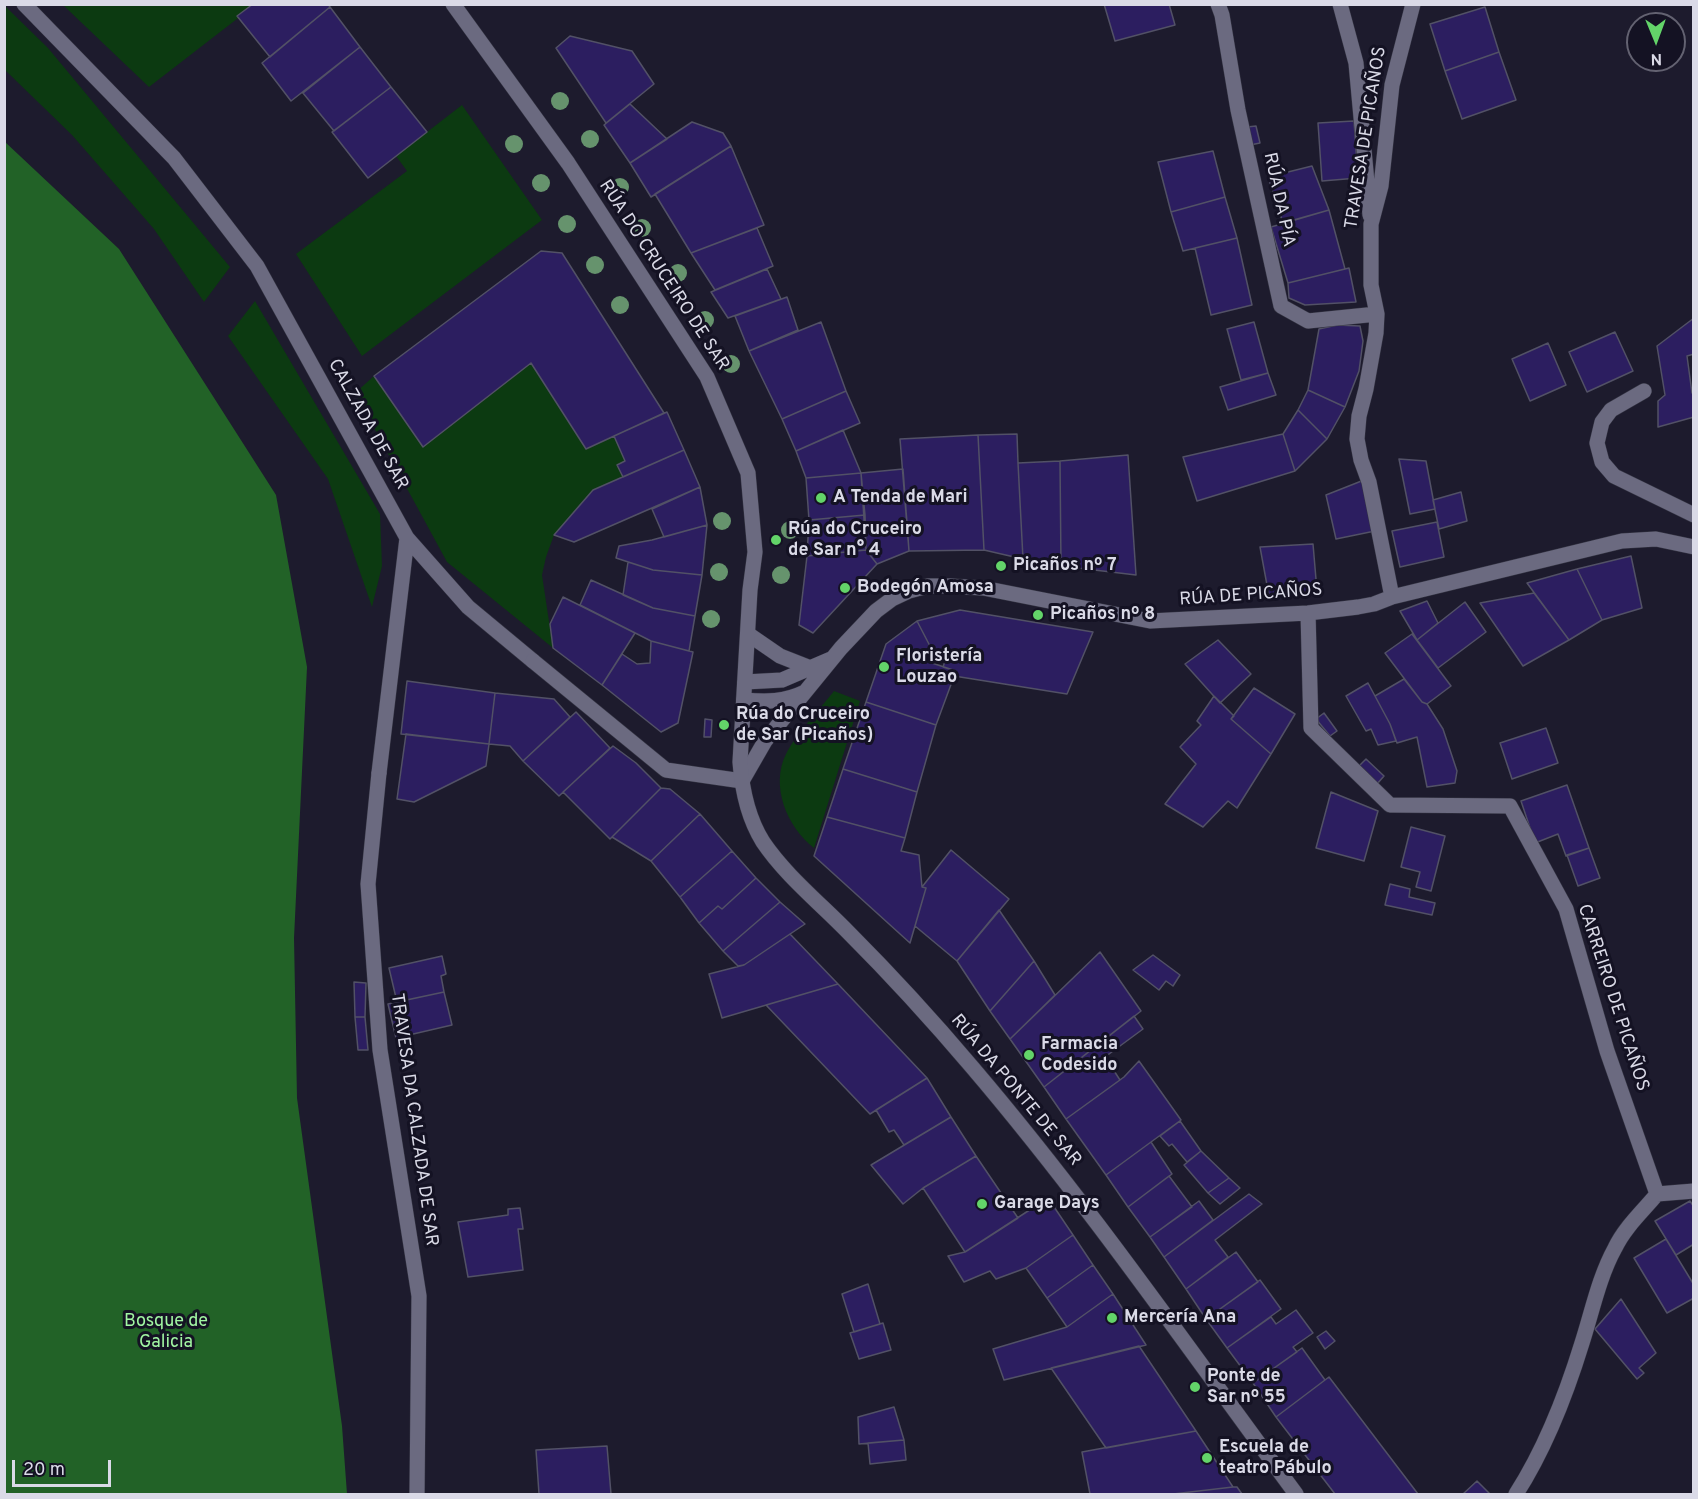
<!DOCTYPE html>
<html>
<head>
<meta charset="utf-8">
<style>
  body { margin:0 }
  #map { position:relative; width:1698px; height:1499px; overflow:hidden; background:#1d1b2d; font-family:Overpass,sans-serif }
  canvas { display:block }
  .frame { position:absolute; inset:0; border:6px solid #dadae7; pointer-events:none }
  .north { position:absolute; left:1626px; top:12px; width:60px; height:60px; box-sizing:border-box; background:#141223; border:2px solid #636271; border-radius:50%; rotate:179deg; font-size:16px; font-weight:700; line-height:24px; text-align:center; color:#dadae7 }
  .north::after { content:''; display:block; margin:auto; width:21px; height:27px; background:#63d469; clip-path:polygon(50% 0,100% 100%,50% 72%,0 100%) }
  .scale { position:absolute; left:12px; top:1460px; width:99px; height:27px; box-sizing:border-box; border:3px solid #dadae7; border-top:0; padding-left:8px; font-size:18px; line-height:21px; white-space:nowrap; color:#dadae7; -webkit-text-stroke:4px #141223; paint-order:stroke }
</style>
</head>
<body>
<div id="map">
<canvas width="1698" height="1499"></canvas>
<div class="frame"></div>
<div class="north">N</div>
<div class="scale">20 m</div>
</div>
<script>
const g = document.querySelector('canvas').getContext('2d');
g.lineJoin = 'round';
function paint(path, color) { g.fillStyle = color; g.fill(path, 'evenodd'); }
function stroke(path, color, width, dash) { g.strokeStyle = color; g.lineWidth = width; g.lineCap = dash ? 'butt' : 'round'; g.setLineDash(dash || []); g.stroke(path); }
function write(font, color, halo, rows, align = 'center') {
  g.font = font + ' Overpass,sans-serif'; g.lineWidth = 6; g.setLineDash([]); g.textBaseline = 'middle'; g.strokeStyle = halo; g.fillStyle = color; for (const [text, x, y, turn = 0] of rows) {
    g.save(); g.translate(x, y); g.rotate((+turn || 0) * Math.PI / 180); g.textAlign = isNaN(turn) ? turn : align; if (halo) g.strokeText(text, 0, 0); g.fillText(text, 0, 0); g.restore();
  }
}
const green = new Path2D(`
  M4 5 48 48 230 267 204 302 154 229 72 135 5 70Z
  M63 5H255L149 87Z
  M462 105 542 220 362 356 296 254 407 171 396 156Z
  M255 301 380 514 382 566 372 607 328 479 228 336Z
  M531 363 586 449 614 436 625 461 617 465 623 477 593 490 554 535 546 557 542 575 553 648 447 562 355 393 374 376 423 446Z
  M834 691 860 701 814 848C787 827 770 786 786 754 796 734 820 709 834 691Z`);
const forest = new Path2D(`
  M4 141 119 249 276 495 307 667 294 938 297 1098 342 1426 347 1494H5Z`);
const building = new Path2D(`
  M253 4H328L330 7 270 57 237 16Z
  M1104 4H1169L1175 25 1115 41Z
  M330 7 360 47 291 101 262 63Z
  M1485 7 1499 52 1445 71 1430 24Z
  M570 36 632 51 654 84 606 123 556 48Z
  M360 47 391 87 334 131 303 93Z
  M1499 52 1516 100 1462 119 1445 71Z
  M391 87 427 132 368 178 332 132Z
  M630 104 667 139 630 163 604 125Z
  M1354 121 1358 178 1322 181 1318 123Z
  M692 122 723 133 731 146 651 197 630 163Z
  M1256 126 1260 143 1250 145 1247 127Z
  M731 146 764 225 691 253 655 194Z
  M1213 151 1225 197 1171 212 1158 162Z
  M1312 166 1329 210 1283 223 1268 177Z
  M1225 197 1237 238 1183 251 1171 212Z
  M1329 210 1345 269 1288 283 1271 227Z
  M757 228 773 266 715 290 691 253Z
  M1237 238 1252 305 1211 315 1195 248Z
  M541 251 562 253 664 413 586 449 531 363 423 447 374 376Z
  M1349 268 1356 302 1305 305 1289 298 1288 283Z
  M767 269 781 299 728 318 711 292Z
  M787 297 798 330 749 351 735 316Z
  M1694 318V354L1687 356 1692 393 1694 392V417L1658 427V401L1665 395 1657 346Z
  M821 322 846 391 782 419 749 351Z
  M1254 322 1268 373 1241 380 1227 329Z
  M1337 325 1360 326 1363 341 1359 371 1345 407 1308 390 1319 329Z
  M1615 332 1633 371 1587 392 1569 352Z
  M1548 343 1566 385 1530 401 1512 359Z
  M1268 373 1276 395 1228 410 1220 387Z
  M1308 390 1345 407 1327 439 1298 410Z
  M846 391 860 423 796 451 782 419Z
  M1298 410 1327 439 1295 471 1283 434Z
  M667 412 684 450 623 477 617 465 625 461 614 436Z
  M843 430 861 473 806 478 796 451Z
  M1017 434 1018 463 1023 559 984 550 978 435Z
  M1283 434 1295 471 1197 501 1183 457Z
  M978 435 984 550 909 551 900 439Z
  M684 450 700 487 574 542 554 535 593 490Z
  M1128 455 1136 575 1061 566 1060 461Z
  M1399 459 1426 461 1435 509 1410 514Z
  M1060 461 1061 566 1023 559 1018 463Z
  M903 469 909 551 877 564 866 550 861 473Z
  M861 473 865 515 809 520 806 478Z
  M1364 480 1375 531 1336 539 1326 495Z
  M700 487 707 525 664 537 652 509Z
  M1461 492 1467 521 1439 529 1433 500Z
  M865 515 866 550 807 556 809 520Z
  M1437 522 1444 557 1400 567 1392 531Z
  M707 525 702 575 653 570 616 558 619 546 652 540Z
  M1313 544 1317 591 1269 596 1260 547Z
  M866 550 877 564 813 633 799 625 807 556Z
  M1631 556 1642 608 1602 620 1577 569Z
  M628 562 653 570 702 575 695 616 653 608 623 595Z
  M1577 569 1602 620 1569 640 1527 583Z
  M591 580 653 608 695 616 689 651 651 641 580 605Z
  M1534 593 1569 640 1523 666 1480 603Z
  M563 597 635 633 602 685 553 648 550 624Z
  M1427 601 1438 623 1417 640 1400 611Z
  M1465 602 1486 632 1438 668 1417 640Z
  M960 610 1093 632 1067 694 954 676 956 671 943 667 948 653 931 648 917 621Z
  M917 621 931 648 926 661 956 671 936 725 866 702 886 644Z
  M1412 634 1451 686 1427 704 1422 702 1385 653Z
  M1218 640 1251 674 1220 703 1185 664Z
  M651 641 693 652 678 723 661 732 602 685 622 654 637 664 650 663Z
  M1404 679 1422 702 1427 704 1443 729 1457 771 1455 783 1427 787 1417 737 1397 743 1390 724 1375 696Z
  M407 681 495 693 489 744 401 734Z
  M1368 683 1390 724 1396 741 1378 745 1371 729 1366 731 1346 696Z
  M1254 688 1295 714 1271 754 1231 719Z
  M495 693 554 699 570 717 523 761 510 746 489 744Z
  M1214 696 1234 716 1231 719 1271 754 1237 808 1228 801 1203 827 1165 804 1196 764 1180 747 1201 725 1197 721Z
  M866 702 936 725 917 792 843 769Z
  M576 712 610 748 559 796 523 761Z
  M1324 713 1337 731 1330 736 1316 719Z
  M705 719 712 720 711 737H704Z
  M1546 728 1558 763 1512 779 1500 743Z
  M406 734 489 744 486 766 414 802 397 799Z
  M613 746 636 763 661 788 610 839 563 792Z
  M1366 759 1384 776 1377 784 1359 766Z
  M843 769 917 792 905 838 827 817Z
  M1567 785 1589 848 1566 856 1558 834 1535 843 1521 801Z
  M661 788 670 789 700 814 651 861 612 837Z
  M1331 792 1378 811 1364 861 1316 848Z
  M700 814 732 851 680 897 651 861Z
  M827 817 905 838 901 851 919 855 922 887 926 888 910 943 814 856Z
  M1411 827 1445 836 1431 891 1416 887 1420 872 1401 867Z
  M1589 848 1600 878 1578 886 1567 855Z
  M951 850 1009 899 957 961 915 926 926 888 922 887Z
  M732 851 756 878 722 909 718 906 699 923 680 897Z
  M756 878 780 902 723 951 699 923 718 906 722 909Z
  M1390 884 1410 889 1409 897 1435 903 1432 915 1385 905Z
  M780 902 805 924 744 965 738 966 723 951Z
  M999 910 1034 961 990 1011 957 961Z
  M790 934 838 984 722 1018 709 974 744 965Z
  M1100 952 1141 1011 1044 1087 1010 1039Z
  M1153 955 1180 975 1173 986 1166 981 1159 990 1133 970Z
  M442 956 446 974 441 976 444 992 397 1002 389 968Z
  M1034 961 1055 995 1010 1039 990 1011Z
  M354 982 366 983 365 1017H355Z
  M838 984 927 1078 870 1114 766 1005Z
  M444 992 452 1025 396 1038 388 1004Z
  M1134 1016 1143 1029 1105 1057 1120 1080 1066 1119 1044 1087Z
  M355 1017H365L368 1050H358Z
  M1139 1061 1181 1120 1106 1175 1066 1119 1124 1077Z
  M927 1078 951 1117 904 1145 894 1130 889 1132 876 1110Z
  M951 1117 976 1156 923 1188 903 1204 871 1165Z
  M1180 1121 1201 1151 1187 1162 1172 1144 1169 1146 1160 1136Z
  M1151 1142 1172 1174 1128 1207 1106 1175Z
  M1201 1151 1229 1178 1208 1193 1184 1165Z
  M976 1156 1018 1218 965 1252 923 1188Z
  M1169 1176 1192 1207 1150 1237 1128 1207Z
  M1229 1178 1240 1188 1220 1204 1208 1193Z
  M1249 1194 1262 1204 1215 1240 1228 1257 1186 1289 1164 1257Z
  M1048 1198 1073 1235 1026 1268 996 1279 990 1271 964 1282 948 1256 965 1252Z
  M1199 1201 1213 1220 1164 1257 1150 1237Z
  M1690 1201 1694 1207V1244L1676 1255 1655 1221Z
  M520 1208 523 1229H518L523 1270 468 1277 458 1222 508 1215V1209Z
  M1073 1235 1093 1265 1047 1298 1026 1268Z
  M1666 1239 1694 1285V1298L1667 1313 1634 1258Z
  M1236 1252 1258 1282 1206 1319 1186 1289Z
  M1093 1265 1113 1294 1067 1327 1047 1298Z
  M1260 1280 1281 1309 1227 1348 1206 1319Z
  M868 1284 880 1324 854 1332 842 1294Z
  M1113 1294 1146 1345 1004 1380 993 1349 1067 1327Z
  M1621 1299 1656 1353 1639 1368 1644 1373 1637 1379 1595 1329Z
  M1296 1310 1313 1333 1293 1347 1297 1352 1253 1383 1227 1348 1271 1317 1276 1324Z
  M883 1323 891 1350 859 1359 850 1333Z
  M1326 1331 1335 1341 1325 1349 1317 1337Z
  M1139 1346 1196 1431 1106 1448 1051 1368Z
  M1302 1348 1325 1380 1276 1417 1253 1383Z
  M1329 1377 1418 1494H1335L1276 1417Z
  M894 1407 904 1440 859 1444 858 1417Z
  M1196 1431 1233 1487 1173 1494H1090L1082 1452Z
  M904 1440 906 1460 870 1464 868 1443Z
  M607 1446 611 1494H539L536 1450Z
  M1477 1481 1490 1494H1463Z
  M1233 1487H1237L1242 1494H1173Z`);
const pedestrian = new Path2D(`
  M24 4 174 158 257 266 407 538 468 607 533 661
  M379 773 407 538`);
const minor = new Path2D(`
  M1218 4 1222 15 1238 110 1281 306 1308 321 1377 314
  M1340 4 1356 63 1370 215
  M1644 391 1611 410 1602 422 1597 443 1602 462 1614 476 1694 515
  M1392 597 1369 482 1361 460 1357 439 1359 416 1366 389 1376 333 1377 314 1371 285V224L1381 186 1392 85 1413 4
  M1308 613 1311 728 1390 805 1510 806 1566 909 1607 1051 1657 1194
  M748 634 780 656 808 667
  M533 661 666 770 742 781 765 741 841 648 876 611 892 599 909 591 928 586H949L983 588 1150 621 1308 613 1358 607 1374 604 1392 597 1622 541 1656 539 1694 547
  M745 682 782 680 831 659
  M744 700C767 702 784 702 805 692
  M379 773 368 884 380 1050 419 1296 417 1494
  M1516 1494C1545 1449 1566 1395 1582 1343 1592 1312 1599 1277 1615 1248 1625 1227 1643 1211 1657 1194L1694 1191`);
const tertiary = new Path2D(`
  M453 4 568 163 707 377 748 473 755 552 750 590 740 762C742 790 748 818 763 842 786 876 821 904 849 933 892 976 933 1021 972 1067 1088 1203 1190 1351 1296 1494`);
const trees = [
  [560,101],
  [590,139],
  [514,144],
  [541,183],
  [620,187],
  [567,224],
  [642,228],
  [595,265],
  [678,273],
  [620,305],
  [705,320],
  [731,364],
  [722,521],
  [790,530],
  [719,572],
  [781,575],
  [711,619]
];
const markers = [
  [821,498,6,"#63d469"],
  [776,540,6,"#63d469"],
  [1001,566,6,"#63d469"],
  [845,588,6,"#63d469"],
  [1038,615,6,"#63d469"],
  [884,667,6,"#63d469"],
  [724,725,6,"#63d469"],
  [1029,1055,6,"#63d469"],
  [982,1204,6,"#63d469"],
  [1112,1318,6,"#63d469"],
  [1195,1387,6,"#63d469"],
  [1207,1458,6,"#63d469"]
];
const streetNames = [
  ["TRAVESA DE PICAÑOS",1367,138,-81],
  ["RÚA DA PÍA",1278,200,78],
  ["RÚA DO CRUCEIRO DE SAR",663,276,57],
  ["CALZADA DE SAR",367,425,61],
  ["RÚA DE PICAÑOS",1251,596,-4],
  ["CARREIRO DE PICAÑOS",1612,998,72],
  ["RÚA DA PONTE DE SAR",1015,1091,50],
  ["TRAVESA DA CALZADA DE SAR",413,1120,82]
];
const poiNames = [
  ["A Tenda de Mari",833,498],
  ["Rúa do Cruceiro",788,530],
  ["de Sar n° 4",788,551],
  ["Picaños nº 7",1013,566],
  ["Bodegón Amosa",857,588],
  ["Picaños nº 8",1050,615],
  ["Floristería",896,657],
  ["Louzao",896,678],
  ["Rúa do Cruceiro",736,715],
  ["de Sar (Picaños)",736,736],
  ["Farmacia",1041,1045],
  ["Codesido",1041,1066],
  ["Garage Days",994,1204],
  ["Mercería Ana",1124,1318],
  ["Ponte de",1207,1377],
  ["Sar nº 55",1207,1398],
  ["Escuela de",1219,1448],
  ["teatro Pábulo",1219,1469]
];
const parkNames = [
  ["Bosque de",166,1322],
  ["Galicia",166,1343]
];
paint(green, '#0c3a11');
paint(forest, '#226227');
paint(building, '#2c1e60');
stroke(building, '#525166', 1.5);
stroke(pedestrian, '#353543', 16);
stroke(minor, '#353543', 16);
stroke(tertiary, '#353543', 16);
stroke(pedestrian, '#6b6a80', 15);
stroke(minor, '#6b6a80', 15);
stroke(tertiary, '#6b6a80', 15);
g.fillStyle = '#66936d';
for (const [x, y] of trees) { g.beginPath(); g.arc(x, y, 9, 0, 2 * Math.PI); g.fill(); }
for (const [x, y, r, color] of markers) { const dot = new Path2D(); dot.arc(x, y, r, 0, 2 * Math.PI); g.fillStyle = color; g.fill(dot); stroke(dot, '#141223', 2); }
write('18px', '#dadae7', '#141223', streetNames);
write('bold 18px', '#dadae7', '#141223', poiNames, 'left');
write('18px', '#a1f6a2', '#141223', parkNames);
</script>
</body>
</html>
